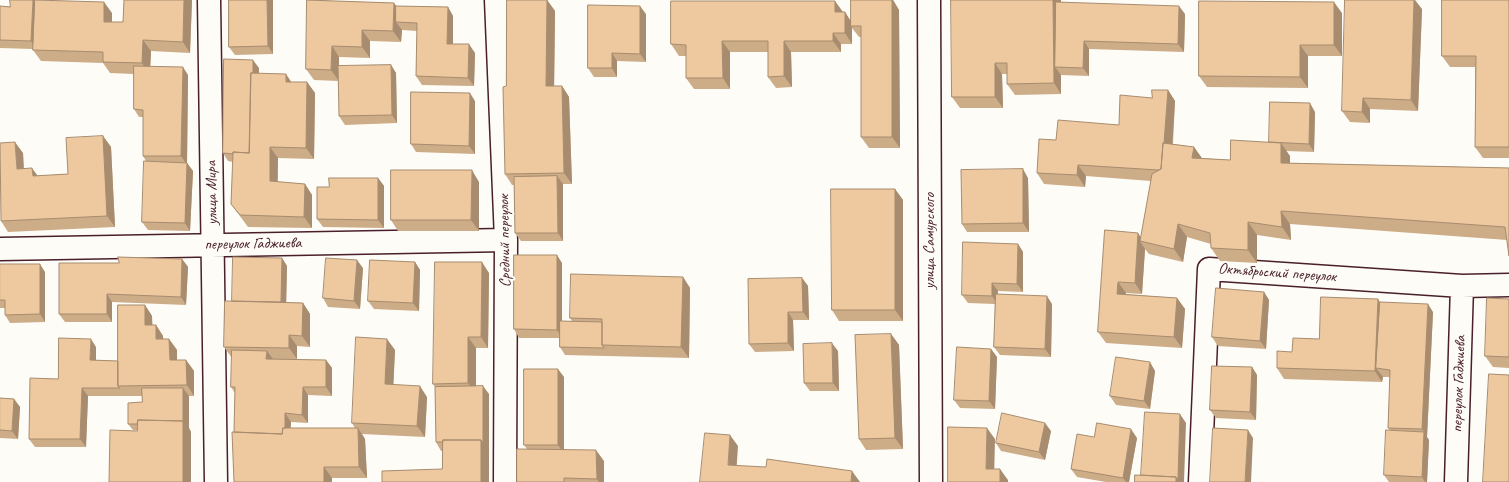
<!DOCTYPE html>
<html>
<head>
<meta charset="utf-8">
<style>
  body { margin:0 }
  canvas { display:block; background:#fdfcf7 }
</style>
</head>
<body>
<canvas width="1509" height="482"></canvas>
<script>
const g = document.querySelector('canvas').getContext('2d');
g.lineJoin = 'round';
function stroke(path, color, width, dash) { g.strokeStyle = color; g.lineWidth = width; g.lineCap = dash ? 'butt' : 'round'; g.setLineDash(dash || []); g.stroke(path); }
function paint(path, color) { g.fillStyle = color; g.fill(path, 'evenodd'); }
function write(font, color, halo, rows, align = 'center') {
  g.font = font + ' Caveat,sans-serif'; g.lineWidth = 4; g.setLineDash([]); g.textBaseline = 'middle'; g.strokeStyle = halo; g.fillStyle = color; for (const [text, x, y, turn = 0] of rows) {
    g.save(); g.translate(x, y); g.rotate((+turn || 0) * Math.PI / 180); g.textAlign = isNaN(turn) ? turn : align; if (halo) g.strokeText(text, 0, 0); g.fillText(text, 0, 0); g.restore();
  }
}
const street = new Path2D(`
  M209 0 216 482
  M496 0 506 240 505 482
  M929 0 931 482
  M0 249 506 240
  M1200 482 1209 269 1462 286 1509 285
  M1456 482 1462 286`);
const wall = new Path2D(`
  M192 0 190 53 151 51 150 67 188 75 187 163 193 171 190 231 148 230 142 222 146 161 143 156V117H139L134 109V74L110 73 103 63 41 61 33 50V49L0 48V6L112 13V22H123Z
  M273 0V54L235 55 229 47Z
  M307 0 394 3 396 6 448 7 453 16V44L475 53 474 86 422 85 416 76 417 31 402 30 401 42 370 41V58L339 57V66L391 65 396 73 397 123 345 125 339 116V81L314 80 306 69Z
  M547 0 555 11 554 86H562L569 97 572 184H563V241H521L515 233 514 185H512L505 174 506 86Z
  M892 0H893L899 10 900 148H869L861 137V37H859L852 28V44H841V52H791L792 87 776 88 768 77V52H730V89H694L686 78V56H679L671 44 843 12H845L851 22Z
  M1509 0V158H1483L1475 147V67H1450L1442 56Z
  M1061 2 1185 14 1184 52 1089 49V76L1061 75V94L1015 95 1007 84V74H1002L1003 108H960L952 97Z
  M1422 9 1418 111 1370 109V123L1350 122 1342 111Z
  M1342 13V56H1308V88L1207 87 1199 76Z
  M646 14V62L617 61V77H594L588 68Z
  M259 68V74L291 82H307L315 93 314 159 278 158V182L305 184 312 195V228L248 227 231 204 233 162 228 161 223 153Z
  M1168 90 1175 101 1173 144 1194 147 1202 158 1230 160 1269 142 1315 112 1314 152 1286 151 1290 156V163L1509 168 1507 240 1290 224 1291 240 1257 235V263L1220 261 1211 248V244L1187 237 1183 262 1149 254 1145 249 1142 294 1126 293 1125 294 1177 298 1185 309 1182 348 1106 343 1098 332 1105 230 1141 237 1151 181 1086 176 1085 187 1044 184 1037 173 1056 140 1119 125 1152 98Z
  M475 101V154L416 152 411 144Z
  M103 136 111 147 115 227 8 232 1 221 23 153 24 168 38 176 68 174Z
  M378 178 384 186V228L323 227 317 219 329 187Z
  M1028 178 1029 232H967L962 224Z
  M479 182V231H398L391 220Z
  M895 189 903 200V321H839L832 310Z
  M1018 244 1023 252V292L998 291V294L1052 304 1051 357 1000 355 994 347 995 304 968 303 962 295Z
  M282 258 287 266 286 302 303 303 310 314V347L297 346V359H272H273L326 360 332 368V396L308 395V423L291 422 290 428H355L352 423 395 350 393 384 427 397 425 437 362 434 365 439 367 478H332V482H234V432L235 393 231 387 232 358 224 347 232 301Z
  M182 259 188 267 186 305 112 302V322H65L59 314 119 263Z
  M415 262 420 270 419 311 374 309 368 301Z
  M562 263V321H572L570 318 683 277 690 288 689 358 565 355 560 347V338H519L514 329Z
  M0 264 45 272V322L10 323 5 315V308H0Z
  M363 268 360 309 328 307 323 298Z
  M489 273 488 348H476V386L489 394V482H382L442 469V451H441L436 442 435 387 433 384Z
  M802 278 808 286 809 320H793L794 351 755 352 749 344Z
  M1264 292 1269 300 1266 349 1218 346 1212 337Z
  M1509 299V368L1493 367 1485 356Z
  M1380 302 1433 312 1427 437 1429 440 1427 482H1389L1384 475 1390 430 1388 428 1390 377H1383L1382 382 1284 379 1277 368 1319 339Z
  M145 305 152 316V325H156L163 336V339H169L177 350V360H186L194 371V396H189V428L191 432 133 430 128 424 142 402V396H88L86 447H35L29 439 96 347V360L118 361Z
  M891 334 899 345 903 449 866 450 859 439Z
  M991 349 997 357 995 409 960 408 954 400Z
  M838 351 839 391H810L804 383Z
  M1252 367 1257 375 1256 420 1216 418 1210 410Z
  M1155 371 1150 409 1116 405 1110 396Z
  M564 377V449L604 461V482H517L527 449 524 445Z
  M0 398 14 399 20 407 18 439 0 438Z
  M1051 431 1045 460 1001 451 996 443Z
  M1094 437 1137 438 1129 482H1106L1077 477 1071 469Z`);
const shadedWall = new Path2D(`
  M33 0H38L37 49 31 41Z
  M184 0H192L190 53 183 42Z
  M267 0H273V54L268 46Z
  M547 0 555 11 554 97 546 86Z
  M892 0H893L899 10 900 148 892 137Z
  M1053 0H1061V67H1055L1061 75V94L1054 83Z
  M1414 0H1415L1422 9 1418 111 1411 100Z
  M835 1 843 12H835Z
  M104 2 112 13V33L104 22Z
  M1334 2 1342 13V56L1334 45Z
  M394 3 402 14 396 22 402 30 401 42 393 31Z
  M640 6 646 14V62L640 54Z
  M1179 6 1185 14 1184 52 1178 44Z
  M448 7 453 16V52L447 44Z
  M845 12 852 23 851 26 852 28V44L845 33Z
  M362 30 370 41V58L362 47Z
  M833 33 841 44V52L833 41Z
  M143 40 151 51 150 75 142 63Z
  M722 41 730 52V89L723 78Z
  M784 41 791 52 792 87 784 76Z
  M1084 41 1089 49V76L1083 68Z
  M469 44 475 53 474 86 468 78Z
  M1300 45 1308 56V88L1300 77Z
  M332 46 339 57V81L331 70Z
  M612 53 617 61V77L612 68Z
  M253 60 259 68 256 164 251 156Z
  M995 63 1002 74 1003 108 995 97Z
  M391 65 396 73 397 123 392 115Z
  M183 67 188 75 187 165 181 156Z
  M286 74 294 86 286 82Z
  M307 82 315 93 314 159 306 148Z
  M562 86 569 97 572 184 564 173Z
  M1168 90 1175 101 1170 182 1162 171Z
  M470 93 475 101V154L469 146Z
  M1363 98 1370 109V123L1362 112Z
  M1310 103 1315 112 1314 152 1309 144Z
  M103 136 111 147 115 227 107 216Z
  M15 142 23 153 24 180 17 169Z
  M1281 143 1290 156V176L1281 163Z
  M270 147 278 158 277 192 270 181Z
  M1194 147 1203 160 1192 158Z
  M187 163 193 171 190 231 185 223Z
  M1078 165 1086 176 1085 187 1077 175Z
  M32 168 40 179 33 176Z
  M1023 169 1028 178 1029 232 1023 223Z
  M472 170 479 182V231L471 220Z
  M557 176 563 184V241L558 233Z
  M378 178 384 186V228L378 220Z
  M305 184 312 195V228L304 217Z
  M895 189 903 200V321L895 310Z
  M1281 211 1290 224 1291 240 1282 227Z
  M1248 222 1257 235V263L1248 250Z
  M1178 224 1187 237 1183 262 1174 249Z
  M1138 233 1144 242 1140 241 1145 249 1142 294 1135 283Z
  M1018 244 1023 252V292L1017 284Z
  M557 255 562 263V338L557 330Z
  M282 258 287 266 286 313 281 305Z
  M182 259 188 267 186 305 181 297Z
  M357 260 363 268 360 309 354 301Z
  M415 262 420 270 419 311 413 303Z
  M482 262 489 273 488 348 481 337Z
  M40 264 45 272V322L40 314Z
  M683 277 690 288 689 358 681 347Z
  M802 278 808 286 809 320 803 312Z
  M1118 282 1126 293 1125 305 1117 294Z
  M992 283 998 291V305L992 296Z
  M1264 292 1269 300 1266 349 1260 341Z
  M107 294 112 302V322L107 314Z
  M1047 296 1052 304 1051 357 1045 349Z
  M1177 298 1185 309 1182 348 1174 337Z
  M1378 299 1385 310 1376 368 1383 377 1382 382 1375 371Z
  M303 303 310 314V347L302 336Z
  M1428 304 1433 312 1427 437 1429 440 1427 482H1425L1422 477 1424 432 1422 429Z
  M145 305 152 316 153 336 145 325Z
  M788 312 793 320 794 351 788 343Z
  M156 325 163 336 164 350 156 339Z
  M891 334 899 345 903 449 895 438Z
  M289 335 297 346V359L289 348Z
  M468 337 476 348V394L468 383Z
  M91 339 96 347V368L90 360Z
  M169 339 177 350V372L170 360Z
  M387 339 395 350 393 395 385 384Z
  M832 343 838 351 839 391 833 383Z
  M991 349 997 357 995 409 989 401Z
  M267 351 273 359 272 367 266 359Z
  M186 360 194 371V396L187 385Z
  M326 360 332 368V396L326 387Z
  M1150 362 1155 371 1150 409 1144 401Z
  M1252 367 1257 375 1256 420 1250 412Z
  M558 369 564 377V454L558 445Z
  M420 386 427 397 425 437 417 426Z
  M483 386 489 394V482H481V440Z
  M303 387 308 395V423L302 415Z
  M82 388 88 396 86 447 80 439Z
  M183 388 189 396V428L191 432V482H183Z
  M14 399 20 407 18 439 12 431Z
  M285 413 291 422 290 445 284 437Z
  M1180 414 1186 423 1184 482H1176Z
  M1045 423 1051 431 1045 460 1039 452Z
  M358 428 365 439 367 478 359 467Z
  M987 428 995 439 994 480 986 469Z
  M1131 429 1137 438 1129 482H1126L1123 478Z
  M1248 430 1253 438 1251 482H1245Z
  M730 435 738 446 736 476 728 465Z
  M596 450 604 461V482H599L597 479Z
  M324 467 332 478V482H324Z
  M1000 469 1008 480V482H1000Z
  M852 471 860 482H851Z`);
const building = new Path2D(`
  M10 0H33L31 41 0 40V6L10 7Z
  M35 0 104 2V22H123L124 0H184L183 42 143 40 142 63 103 62V52L33 50Z
  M229 0H267L268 46 229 47Z
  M307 0 394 3 393 31 362 30V47L332 46 331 70 306 69Z
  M507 0H547L546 86H562L564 173 505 174 503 87 506 86Z
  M851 0H892V137H861V26H851Z
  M951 0H1053L1054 83 1007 84V63H995V97H952Z
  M1345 0H1414L1411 100 1363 98 1362 112 1342 111Z
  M1442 0H1509V147H1475L1476 56H1442Z
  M671 1H835V12H845V33H833V41H784V76L768 77V41H722L723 78H686V45L671 44Z
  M1199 1 1334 2V45H1300V77L1199 76Z
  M1056 2 1179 6 1178 44 1084 41 1083 68 1055 67Z
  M588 5 640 6V54L612 53V68H588Z
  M396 6 448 7 447 44H469L468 78 416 76 417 23 396 22Z
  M224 59 253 60V73H251L249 153 233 152V154L223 153Z
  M391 65 392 115 339 116 338 66Z
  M134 66 183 67 181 156H143V110L134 109Z
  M251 73 286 74V82H307L306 148 270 147V181L305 184 304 217 240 215 231 204 233 152 249 153Z
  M1152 90H1168L1164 143H1163L1161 169 1158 170 1078 165 1077 175 1037 173 1039 139 1056 140 1058 120 1119 125 1120 95 1152 98Z
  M411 92 470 93 469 146 411 144Z
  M1270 102 1310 103 1309 144 1269 142Z
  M103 136 107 216 1 221 0 143 15 142 17 169 32 168 33 176 68 174 66 138Z
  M1231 140 1281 143V163L1509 168V256L1505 227 1281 211 1282 227 1248 222V250L1211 248 1210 233 1178 224 1174 249 1140 241 1152 174 1161 169 1163 143 1194 147 1192 158 1230 160Z
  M144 161 187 163 185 223 142 222Z
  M1023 169V223L962 224 961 170Z
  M391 170H472L471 220H391Z
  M557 176 558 233H515L514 177Z
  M329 178H378V220L317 219V187H329Z
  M831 189H895V310H832Z
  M1105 230 1138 233 1135 283 1118 282 1117 294 1177 298 1174 337 1098 332Z
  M963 242 1018 244 1017 284 992 283V296L962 295Z
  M514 255H557V330L514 329Z
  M118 257 182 259 181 297 107 294V314H59V263H119Z
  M233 257 282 258 281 302 232 301Z
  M326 258 357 260 354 301 323 298Z
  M370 260 415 262 413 303 368 301Z
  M435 262H482L481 337H468V383L433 384Z
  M0 264H40V314L5 315V300H0Z
  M571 274 683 277 681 347 602 345V319L570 318Z
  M802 278 803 312H788V343L749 344 748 279Z
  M1216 288 1264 292 1260 341 1212 337Z
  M996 294 1047 296 1045 349 994 347Z
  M1321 297 1378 299 1375 371 1277 368V351L1292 352 1293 338 1319 339Z
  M1487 298 1509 299V357L1485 356Z
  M225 301 303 303 302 336 289 335V348L224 347Z
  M1380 302 1428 304 1422 429 1388 428 1390 370 1376 368Z
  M118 305H145V325H156V339H169L170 360H186L187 385 118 386Z
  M560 321 602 322V345L604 348 560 347Z
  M891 334 895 438 859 439 855 335Z
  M356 337 387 339 385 384 420 386 417 426 352 423Z
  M59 338 91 339 90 360 118 361V386L120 388H82L80 439H29L30 378 58 379Z
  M832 343 833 383H804L803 344Z
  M957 347 991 349 989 401 954 400Z
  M232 350 267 351 266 359 326 360V387H303L302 415 285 413V428H283L282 434 234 432 235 387H231Z
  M1116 357 1150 362 1144 401 1110 396Z
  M1212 366 1252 367 1250 412 1210 410Z
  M524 369H558V445H524Z
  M1489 374 1509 375V482H1483Z
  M483 386V443L481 440H443V442H436L435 387Z
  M142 388H183V421L138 420 137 424H128V403L142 402Z
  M0 398 14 399 12 431 0 430Z
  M1145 412 1180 414 1178 479 1176 477 1141 475Z
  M1002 413 1045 423 1039 452 996 443Z
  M138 420 183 421V482H109L110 430 137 431Z
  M1097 423 1131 429 1123 478 1071 469 1077 434 1094 437Z
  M948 427 987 428 986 469H1000V482H948Z
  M283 428H358L359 467H324V482H234L232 432 282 434Z
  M1213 428 1248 430 1245 482H1210Z
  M1386 430 1424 432 1422 477 1384 475Z
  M705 433 730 435 728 465 766 467 767 459 852 471 851 482H700Z
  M443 440H481V482H382V471L442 469Z
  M517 449 596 450 597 479 564 478V482H517Z
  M1135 475 1176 477V482H1135Z`);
const streetNames = [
  ["улица Мира",212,193,-91],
  ["Средний переулок",505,241,-91],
  ["улица Самурского",930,241,-90],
  ["переулок Гаджиева",253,244,-1],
  ["Октябрьский переулок",1277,273,4],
  ["переулок Гаджиева",1459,384,-88]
];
stroke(street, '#4a1f2b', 25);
stroke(street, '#fdfcf7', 22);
paint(wall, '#cdac88');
paint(shadedWall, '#a78c6f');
paint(building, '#eec89e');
stroke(building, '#a78c6f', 1);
write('16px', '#4a1f2b', '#fdfcf7', streetNames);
</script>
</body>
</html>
